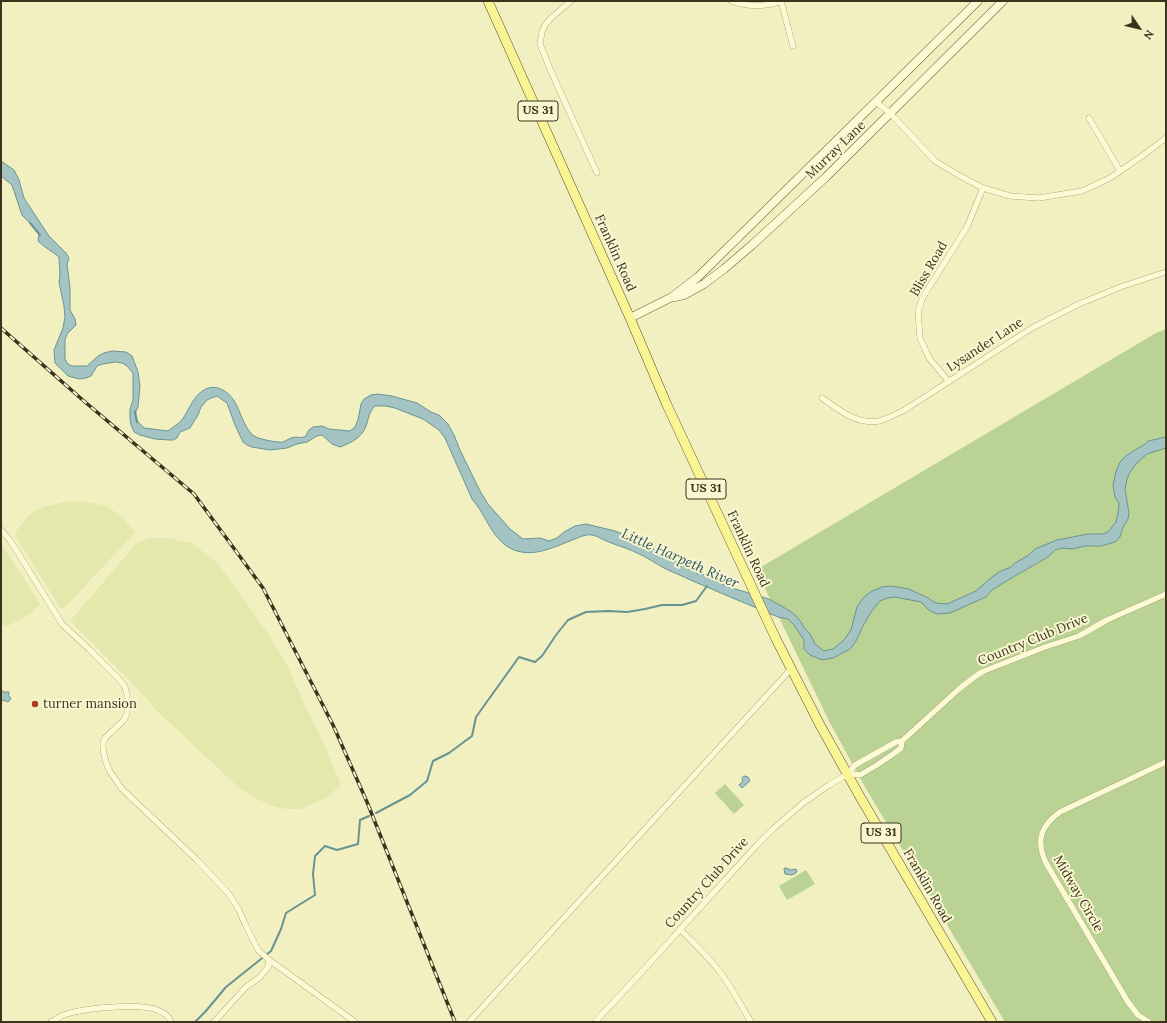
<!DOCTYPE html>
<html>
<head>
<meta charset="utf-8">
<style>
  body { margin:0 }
  #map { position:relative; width:1167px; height:1023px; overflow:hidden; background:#f2f0c0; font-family:Lora,serif }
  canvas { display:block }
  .frame { position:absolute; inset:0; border:2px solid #3c331c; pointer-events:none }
  .north { position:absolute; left:1119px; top:8px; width:40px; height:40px; -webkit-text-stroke:3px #f9f7d1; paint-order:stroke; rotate:125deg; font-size:11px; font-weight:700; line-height:16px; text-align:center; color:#3c331c }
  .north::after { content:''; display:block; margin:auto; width:14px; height:18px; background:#3c331c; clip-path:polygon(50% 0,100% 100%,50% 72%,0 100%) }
</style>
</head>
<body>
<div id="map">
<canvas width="1167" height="1023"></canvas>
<div class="frame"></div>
<div class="north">N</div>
</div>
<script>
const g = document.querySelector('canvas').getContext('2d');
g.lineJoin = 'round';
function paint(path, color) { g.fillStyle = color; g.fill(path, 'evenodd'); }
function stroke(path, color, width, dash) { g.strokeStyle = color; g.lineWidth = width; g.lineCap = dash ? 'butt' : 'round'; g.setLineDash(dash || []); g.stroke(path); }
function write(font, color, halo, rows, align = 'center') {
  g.font = font + ' Lora,serif'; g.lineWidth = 4; g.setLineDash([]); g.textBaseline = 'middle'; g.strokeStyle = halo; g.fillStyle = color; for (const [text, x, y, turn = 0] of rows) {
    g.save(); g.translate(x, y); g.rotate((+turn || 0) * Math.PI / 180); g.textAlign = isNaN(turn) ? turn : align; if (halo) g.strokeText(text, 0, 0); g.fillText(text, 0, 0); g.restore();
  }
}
const farmland = new Path2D(`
  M82 501 106 506 114 511 124 519 135 533 64 608H60L16 537V531L23 522 33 512 44 507 64 502Z
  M149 538H167L191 543 217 562 267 632 288 667 303 701 322 739 341 785 326 798 302 809H285L271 805 255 798 237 786 156 710 138 689 70 621 136 544Z
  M1 543 40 604 30 614 8 626 1 625Z`);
const green = new Path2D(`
  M1166 329V1022H1005L865 787 830 723 756 570 1156 333Z
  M725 784 744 805 734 814 715 793Z
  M806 870 815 884 787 900 779 886Z`);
const water = new Path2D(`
  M1 161 14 170 19 180 24 198 37 218 49 236 66 253 69 258 67 264 70 288V310L75 319 76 325 67 334 65 340V359L68 364 72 366H87L98 356 104 353 112 351 126 352 132 356 138 372 140 386 138 407 135 413 136 419 139 423 144 428 168 431C172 428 178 424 182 420 189 410 194 394 206 389 210 387 214 387 218 388 241 395 238 423 254 436 258 439 278 443 283 442 286 441 288 439 291 438 297 436 301 439 306 436L308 431 313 427 322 426 329 429 350 431 355 427 358 420 361 404 364 399 371 395 378 394 392 396 417 403 431 412 439 415 448 424 454 435 460 450 480 491 488 504 510 529 523 539 540 538 549 541 557 538 564 532 575 526 586 524 615 531 633 538 669 557 698 574 708 575 713 580 732 588 769 599 790 611 795 615 801 622 805 629 810 634 815 644 824 651 833 649 844 640 851 630 857 607 863 598 872 591 882 587 891 586 909 589 928 598 936 603 947 604 976 591 991 578 999 572 1011 567 1015 563 1029 555 1035 549 1057 540 1088 534H1103L1108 532 1116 522 1118 513 1119 503 1115 497 1113 485 1116 472 1120 462 1127 455 1145 444 1148 441 1166 437V448L1147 454 1137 463 1130 472 1127 479 1125 489 1129 513 1128 519 1123 527 1120 537 1115 542 1101 546H1085L1073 549 1063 548 1055 550 1048 557 1013 577 992 590 986 597 950 613 937 614 930 611 921 602 895 597 887 598 880 601 871 612 863 626 856 641 850 649 833 658 822 660 810 655 804 649V640L794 625 788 619 778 617C740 601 703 586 666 569 656 564 647 557 637 553 628 548 618 546 609 542 603 540 598 536 592 535 586 534 580 537 575 539 556 546 535 558 514 550 492 541 487 516 472 499L445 438 439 430 423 419 395 408 386 406H375C370 411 369 416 367 423 363 437 353 442 340 447L332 444 322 435 317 436 307 442 297 444 287 448 270 450 252 447 247 445 243 442 235 425 227 403 217 396 211 398 207 400 201 407 198 415 190 428 180 432 177 438 173 440H169L155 439 140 435 134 432 131 425 130 419V409L133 400V373L127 366 122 363 115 362 103 364 97 366 91 376 86 378 79 379 68 376 55 363 54 350 63 328 65 317 64 306 59 282 60 276 59 257C52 251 45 248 38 241L39 233 22 215 12 185 1 176Z
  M1 690 4 692H9V694H8L11 699 8 702 3 700V701L1 700V699H2L1 698Z
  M744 776 748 777 750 781 742 788 739 785 743 781 742 779Z
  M786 868 791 870 796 869 797 871 796 873 792 875 785 874 784 869Z`);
const stream = new Path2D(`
  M30 223 40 235
  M135 411 137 422
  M376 813 410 795 427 781 433 761 449 753 472 736 476 717 519 657 535 662 542 656 556 635 568 620 586 612 608 611 627 612 645 609 662 605H682L696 601 707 586
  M195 1022 205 1012 226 987 271 951 281 929 286 913 315 895 313 874 315 856 325 846 337 850 358 844 360 820 369 816`);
const street = new Path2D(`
  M571 1 551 18 545 25 542 32 540 44 550 69 597 173
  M731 1C747 7 766 7 782 1
  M781 1 793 46
  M876 102 890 113 935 161 960 176 983 188 1010 196 1039 198 1082 191 1110 178 1142 156 1166 138
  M1089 118 1120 171
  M949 382 929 358 920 338 918 311 923 297 967 227 983 188
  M822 398C839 410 857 425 879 421 887 419 895 414 903 411L1032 328 1079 304 1123 286 1166 272
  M1 530 10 540 62 624 89 649 119 679 125 687 127 694V714L124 720 105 738 103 743V749L105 759 109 770 122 789 196 859 229 894 239 910 245 924 258 950 268 959 269 966 265 971 259 978 246 987 214 1022
  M902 741 959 689 977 675 984 671 1045 647 1079 636 1107 620 1166 594
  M680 929C693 943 708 956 720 972 732 988 741 1005 751 1022
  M268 959 355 1022
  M51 1022C55 1020 60 1016 64 1015 83 1008 139 1003 157 1010 163 1012 169 1016 171 1022
  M469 1022 791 669
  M595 1022 637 977 757 845 773 829 803 803 829 785 848 774 855 765 896 742 902 741 901 748 896 752 877 765 860 775 848 774
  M1149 1022 1138 1015 1128 1002 1046 863C1036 841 1040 826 1060 812L1166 762`);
const secondary = new Path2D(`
  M675 297 684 295 704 284 724 269 752 245 826 177 1003 1
  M630 318 672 297 698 277 978 1`);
const primary = new Path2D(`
  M488 1 630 318 667 405 776 639 820 725 859 795 992 1022`);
const rail = new Path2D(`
  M1 328 85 402 194 494 263 588 333 725 367 802 455 1022`);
const markers = [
  [35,704,4,"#a34020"]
];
const shields = [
  [538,111,40],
  [706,489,40],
  [881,833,40]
];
const shieldNames = [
  ["US 31",538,111],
  ["US 31",706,489],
  ["US 31",881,833]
];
const streetNames = [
  ["Murray Lane",836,150,-44],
  ["Franklin Road",615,253,66],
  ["Bliss Road",929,269,-60],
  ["Lysander Lane",985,345,-33],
  ["Franklin Road",748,549,65],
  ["Country Club Drive",1033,640,-22],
  ["Country Club Drive",707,883,-48],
  ["Franklin Road",927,886,60],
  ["Midway Circle",1078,894,60]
];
const poiNames = [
  ["turner mansion",43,704]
];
const waterNames = [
  ["Little Harpeth River",680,559,24]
];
paint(farmland, '#e3e9ad');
paint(green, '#bad293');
paint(water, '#a4c4c3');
stroke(water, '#699393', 1);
stroke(stream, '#699393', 2);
stroke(street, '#8e8256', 6);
stroke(secondary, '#6f6239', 9);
stroke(primary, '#5b4d2b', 10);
stroke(street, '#fcfad5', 5.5);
stroke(secondary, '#fcfad5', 8);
stroke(primary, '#f9f494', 9);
stroke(rail, '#3c331c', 3.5);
stroke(rail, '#f9f7d1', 2, [6]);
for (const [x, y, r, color] of markers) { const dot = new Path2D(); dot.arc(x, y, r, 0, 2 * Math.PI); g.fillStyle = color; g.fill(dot); stroke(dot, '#f9f7d1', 1.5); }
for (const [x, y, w] of shields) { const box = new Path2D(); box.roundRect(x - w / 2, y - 10, w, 20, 3); g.fillStyle = '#f9f7d1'; g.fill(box); stroke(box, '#3c331c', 1); }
write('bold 12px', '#3c331c', null, shieldNames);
write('13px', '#3c331c', '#f9f7d1', streetNames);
write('13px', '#3c331c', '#f9f7d1', poiNames, 'left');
write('italic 14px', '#2a535d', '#f9f7d1', waterNames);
</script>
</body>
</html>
